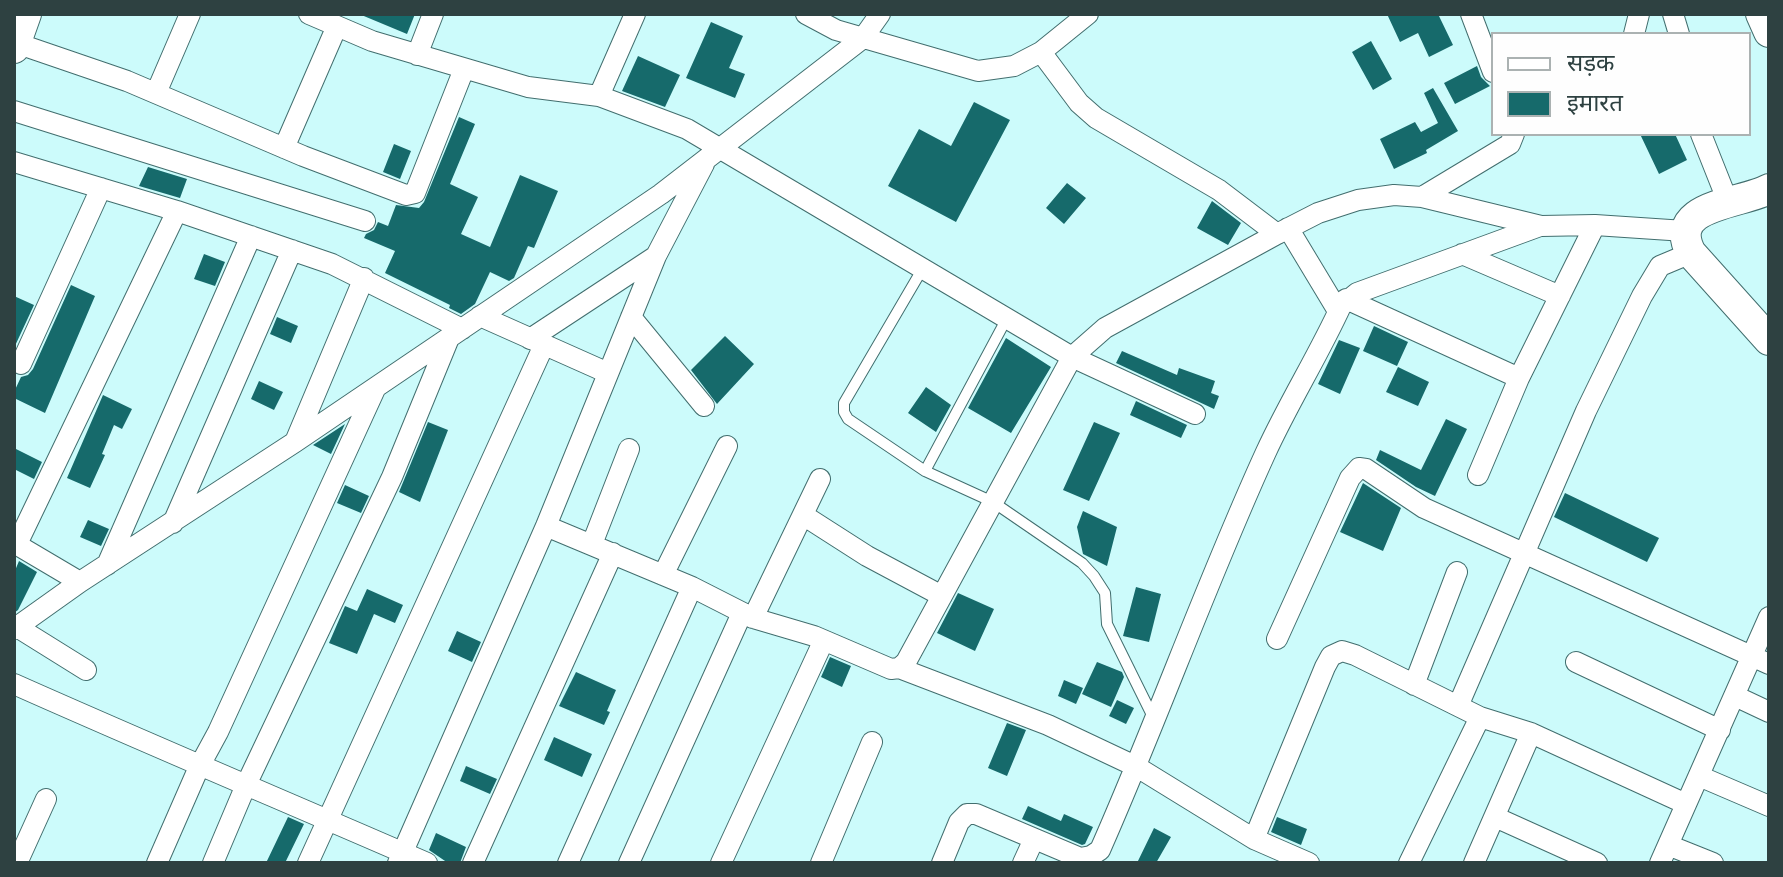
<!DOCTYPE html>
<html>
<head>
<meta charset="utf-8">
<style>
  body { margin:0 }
  #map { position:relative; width:1783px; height:877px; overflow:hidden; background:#ccfbfb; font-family:"PT Sans","Noto Sans Devanagari",sans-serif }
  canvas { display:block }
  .frame { position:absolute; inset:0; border:16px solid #2e4141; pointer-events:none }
  .legend { position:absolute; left:1491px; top:32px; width:260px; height:104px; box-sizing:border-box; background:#fefefe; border:2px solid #abb2b2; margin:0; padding:10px 14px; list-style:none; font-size:24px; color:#2e4141 }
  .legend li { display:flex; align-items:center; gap:16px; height:40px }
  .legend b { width:40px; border:2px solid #abb2b2 }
</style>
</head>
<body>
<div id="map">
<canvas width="1783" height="877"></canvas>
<div class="frame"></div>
<ul class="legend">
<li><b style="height:10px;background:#fff"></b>सड़क</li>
<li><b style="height:22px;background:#166a6b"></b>इमारत</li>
</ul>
</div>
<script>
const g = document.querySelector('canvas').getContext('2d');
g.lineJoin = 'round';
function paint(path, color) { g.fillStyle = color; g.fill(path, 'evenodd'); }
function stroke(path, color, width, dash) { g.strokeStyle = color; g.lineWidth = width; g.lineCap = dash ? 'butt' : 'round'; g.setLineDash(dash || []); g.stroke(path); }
const building = new Path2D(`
  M359 14H415L407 34Z
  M1387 14H1438L1453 45 1429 57 1418 33 1400 42Z
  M711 22 743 36 729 68 745 74 735 98 686 78Z
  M1371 41 1392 79 1373 90 1352 52Z
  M638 56 680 75 665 107 622 91Z
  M1477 66 1481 77 1490 86 1455 104 1444 83Z
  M1433 88 1458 131 1426 150 1427 153 1394 169 1380 139 1415 122 1421 132 1438 123 1424 93Z
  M974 102 1010 120 956 222 888 186 919 129 951 146Z
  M459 117 475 124 450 184 478 197 461 234 490 247 520 175 558 191 534 248 528 246 514 278 509 281 490 272 475 304 461 314 449 308 450 305 385 273 395 251 364 238 366 234 374 230 378 222 388 226 396 205 419 208 424 202Z
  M1640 134H1675L1687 160 1659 174Z
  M394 144 411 151 400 179 383 172Z
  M148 167 187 179 180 198 139 186Z
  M1067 183 1086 198 1064 224 1046 208Z
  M1212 201 1241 223 1228 245 1197 228Z
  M204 254 225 262 215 286 194 279Z
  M71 285 95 296 45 413 14 398V392L21 377 28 375 33 369Z
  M14 296 34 305 14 348Z
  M277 317 298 326 291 343 270 334Z
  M1374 326 1408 342 1397 366 1363 351Z
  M725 336 754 364 717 404 691 370Z
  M1006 338 1051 367 1011 433 968 408Z
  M1339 340 1360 348 1340 394 1318 384Z
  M1122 351 1177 375 1179 368 1215 381 1211 393 1219 396 1214 409 1116 363Z
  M1398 367 1429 382 1418 406 1386 392Z
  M259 381 283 392 274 410 251 399Z
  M926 387 951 405 936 432 908 413Z
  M103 395 132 409 122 429 114 425 102 454 105 455 90 488 67 478Z
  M1136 401 1187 425 1181 438 1130 415Z
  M1446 419 1467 429 1435 496 1416 487 1376 460 1380 450 1421 470Z
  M428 422 448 430 420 502 399 492Z
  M1094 422 1120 433 1089 501 1063 490Z
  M345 424 331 454 313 445Z
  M14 448 42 462 34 479 14 469Z
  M1363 483 1401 508 1383 551 1340 532Z
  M345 485 369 496 361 513 337 503Z
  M1565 493 1659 538 1647 562 1554 517Z
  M1083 511 1117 527 1107 566 1083 554 1077 527Z
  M88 520 109 529 101 546 80 537Z
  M19 561 37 572 18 610 14 613V573Z
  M1136 587 1161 594 1149 642 1123 636Z
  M367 589 403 605 395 623 374 614 357 654 329 643 345 606 357 611Z
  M958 593 994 609 975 651 937 633Z
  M457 631 481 642 472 662 448 651Z
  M830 657 851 666 842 687 821 677Z
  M1097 662 1122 672 1124 677 1111 707 1082 694Z
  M576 672 616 690 607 711 610 712 604 725 559 706Z
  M1064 680 1083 688 1076 704 1058 696Z
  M1117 700 1134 708 1126 724 1109 716Z
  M1007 723 1026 730 1007 776 988 768Z
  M554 737 592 754 582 777 544 760Z
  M466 766 497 779 490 794 460 781Z
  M1028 806 1061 821 1064 814 1093 827 1085 844 1082 845 1022 819Z
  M288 817 304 824 285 863H266Z
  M1277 817 1307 829 1301 845 1271 832Z
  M1154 828 1171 837 1156 863H1137Z
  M436 833 466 847 460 863H448L429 850Z`);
const lane = new Path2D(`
  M923 268 844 403V412L848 419 925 471 993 502 1082 563 1094 576 1105 593 1107 624 1153 717
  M925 471 1007 318`);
const street = new Path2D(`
  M309 14 372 41 528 87 599 96 687 129 1072 357 1195 414
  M806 14 836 30 978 71 1014 66 1041 52 1088 14
  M1471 14 1493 72
  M1673 14 1679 34
  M1634 34 1639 14
  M16 43 127 81 303 156 406 195 415 193 464 69
  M1041 52 1079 103 1096 118 1219 190 1277 234
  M417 55 433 14
  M156 93 190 14
  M599 96 635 14
  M14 111 365 221
  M1701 134 1728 202
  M284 148 337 26
  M14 162 177 211 332 264 462 329
  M1422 197 1510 144 1514 134
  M1288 228 1338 311
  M1462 254 1560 296
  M1346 299 1519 378
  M480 316 608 373
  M631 317 704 406
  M530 339 656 256
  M21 364 101 188
  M295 442 364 278
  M1478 475 1519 378 1595 225
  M803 515 867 556 942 596
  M173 523 292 250
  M546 526 692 587 753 618 814 636 891 669 899 668 906 662 1072 357 1105 328 1277 234 1318 213 1358 200 1394 195 1422 197 1541 226 1595 225 1685 231
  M14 543 80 582
  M17 544 177 211
  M592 544 629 449
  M107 565 251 236
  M663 575 727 446
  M753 618 820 479
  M17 627 86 670
  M14 629 80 582 295 442 661 194 863 38 880 14
  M1277 639 1350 478 1359 468 1366 469 1424 508 1769 664
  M1576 662 1720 730
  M899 668 1048 725 1137 767 1254 839 1309 863
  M14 684C151 745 289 803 427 863
  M1414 685 1457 572
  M1735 696 1769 712
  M1458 706 1586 411 1642 296 1660 266 1691 253
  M1699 776 1769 806
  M1495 817 1597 863
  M1254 839 1325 667 1331 656 1342 651 1355 655 1480 717 1531 733 1686 804
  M1668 845 1713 863
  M17 863 46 799
  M157 863 199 767 218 732 376 387
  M213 863 246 785 392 477 449 338
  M308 863 544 345
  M398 863 546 526 656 256 704 164
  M473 863 613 553
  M568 863 692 587
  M629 863 742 613
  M721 863 823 642
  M821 863 872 742
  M942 863 959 822 967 814H976L1080 858 1091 856 1100 850C1158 719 1206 583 1266 452 1289 402 1318 356 1341 306L1357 293 1540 226
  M1023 863 1034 839
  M1409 863 1480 717
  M1474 863 1531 733
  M1660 863 1769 617`);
const secondary = new Path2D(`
  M1761 14 1769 32
  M14 48 26 14
  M1769 189C1742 204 1665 204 1691 253L1769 340`);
paint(building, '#166a6b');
stroke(lane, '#426e6e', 12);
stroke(street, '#426e6e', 22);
stroke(secondary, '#426e6e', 32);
stroke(lane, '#fff', 10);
stroke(street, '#fff', 20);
stroke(secondary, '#fff', 30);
</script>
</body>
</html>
